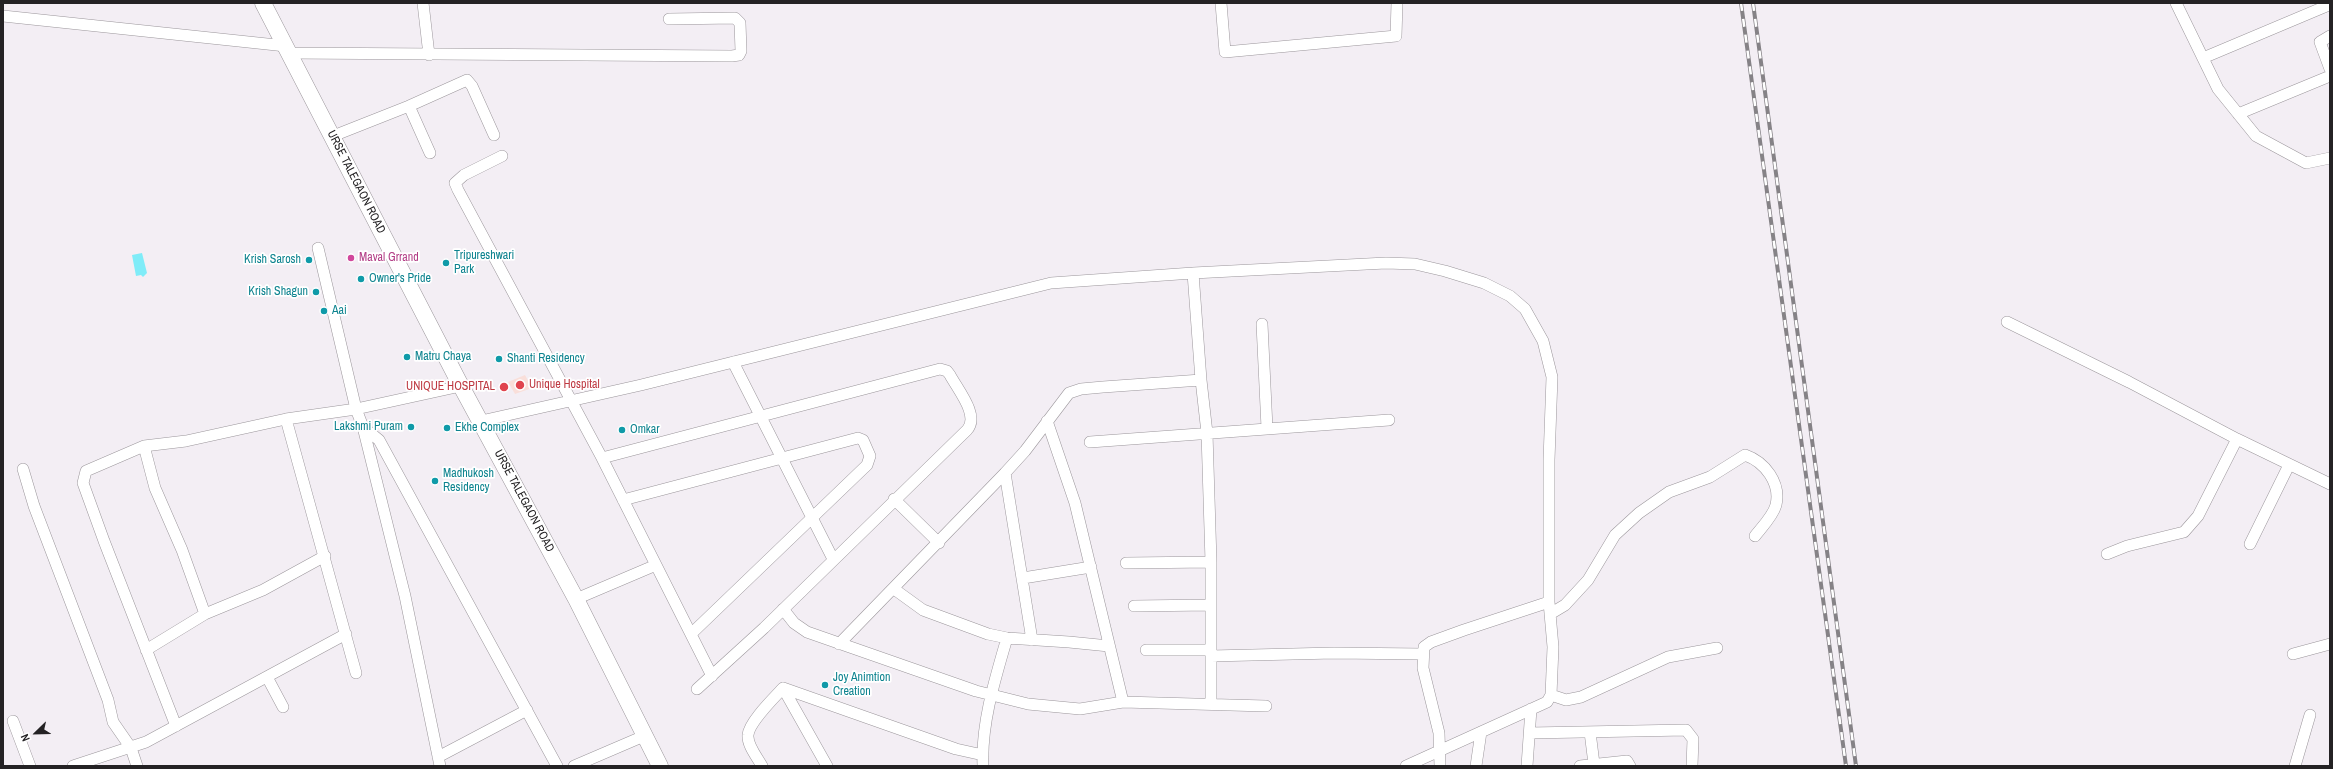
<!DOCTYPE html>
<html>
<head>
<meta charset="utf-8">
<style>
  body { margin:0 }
  #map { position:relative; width:2333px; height:769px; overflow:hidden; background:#f3eef4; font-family:"Archivo Narrow",sans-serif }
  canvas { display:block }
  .frame { position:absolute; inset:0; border:4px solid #242224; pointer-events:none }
  .north { position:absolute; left:16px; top:713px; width:40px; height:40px; -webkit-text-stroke:3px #fff; paint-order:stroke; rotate:247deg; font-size:11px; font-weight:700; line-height:16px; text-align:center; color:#242224 }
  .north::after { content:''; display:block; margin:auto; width:14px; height:18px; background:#242224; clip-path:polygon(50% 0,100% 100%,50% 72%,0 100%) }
</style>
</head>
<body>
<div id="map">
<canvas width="2333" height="769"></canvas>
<div class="frame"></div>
<div class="north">N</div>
</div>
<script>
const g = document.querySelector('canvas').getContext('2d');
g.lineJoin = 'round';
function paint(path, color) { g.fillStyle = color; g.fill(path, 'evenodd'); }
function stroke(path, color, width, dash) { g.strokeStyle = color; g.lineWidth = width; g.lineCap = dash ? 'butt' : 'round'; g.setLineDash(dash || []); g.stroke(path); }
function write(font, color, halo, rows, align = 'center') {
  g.font = font + ' "Archivo Narrow",sans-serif'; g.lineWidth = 3.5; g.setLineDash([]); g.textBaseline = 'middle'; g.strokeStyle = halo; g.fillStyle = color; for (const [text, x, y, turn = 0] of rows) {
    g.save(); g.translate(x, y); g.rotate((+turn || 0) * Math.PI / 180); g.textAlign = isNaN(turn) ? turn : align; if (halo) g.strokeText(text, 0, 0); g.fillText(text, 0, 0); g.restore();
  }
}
const medical = new Path2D(`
  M525 375 532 388 515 394 508 382Z`);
const water = new Path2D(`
  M142 253 147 273 143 277 141 275 136 276 132 255Z`);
const minor = new Path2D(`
  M423 3 429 55
  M1221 3 1225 52 1396 36 1397 3
  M2176 3 2218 89 2256 136 2306 163 2330 158
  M3 16 286 46
  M2330 36 2320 42 2330 69
  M289 53 732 56 739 55 741 51 740 23 735 18 669 19
  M2203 58 2329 5
  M2238 114 2330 76
  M333 136 409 106
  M430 153 409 106 467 80 472 86 494 135
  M502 156 464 175 455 183 458 190 602 458 712 676
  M318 248 356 409 363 427 405 596 440 766
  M1193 273 1201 380 1207 433 1211 562V704
  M2007 322 2129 382 2237 439 2330 484
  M1262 324 1267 428
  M733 362 833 559
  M286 419 356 673
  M481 421 641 385 1051 283 1193 273 1386 263 1415 264 1445 271 1484 283 1510 296 1525 309 1543 341 1552 377 1549 460V602L1553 647 1551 695 1547 702 1406 766
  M1047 421 1075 503 1123 702
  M363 427 379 440 557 766
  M1090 442 1389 420
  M144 446 155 488 182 550 205 614
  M602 458 940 369 947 371 950 375C958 390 980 416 967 430L764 628 697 689
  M23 469 34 506 108 700 113 722 131 748 137 766
  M1005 473 1032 640
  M894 499 939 543
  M623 500 858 438 863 440 870 456 867 465 691 634
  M2250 544 2289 465
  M2107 554 2127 546 2184 532 2198 516 2237 439
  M1126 563 1211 562
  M1023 578 1091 567
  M894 589 923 610 988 634 1007 638 1069 642 1109 646
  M576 599 656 565
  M1134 606 1210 605
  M783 609 794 623 807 632 976 691 1028 704 1080 709 1123 702 1266 706
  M1550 614 1565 605 1588 580 1615 535 1639 513 1669 492 1710 477 1745 455C1765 462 1781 483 1776 505 1773 516 1762 527 1755 536
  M839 644 1005 473 1025 451 1069 393 1081 389 1103 387 1201 380
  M146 650 205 614 263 590 325 556
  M1146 650H1211
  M2293 654 2330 644
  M1211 656 1334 653 1423 654
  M267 677 283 707
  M783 688 827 766
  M1551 695 1566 700 1581 697 1668 657 1717 648
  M13 721 30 766
  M176 726 104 541 83 483 86 471 144 446 186 441 286 419 356 409 461 386
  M1590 732 1594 764
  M1530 733 1686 730 1693 739 1692 766
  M438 757 527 710
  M73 766 146 742 346 634
  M574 766 644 736
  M762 766C757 757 747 745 748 735 749 722 774 698 783 688L956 749 983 755
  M983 766C981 724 995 679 1007 638
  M1440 766 1439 733 1423 668 1424 647 1431 642 1464 630 1549 602
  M1476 766 1481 732
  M1527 766 1531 709
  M1580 766 1627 761 1630 766
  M2295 766 2310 715`);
const highway = new Path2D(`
  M263 3 461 386 576 599 660 766`);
const rail = new Path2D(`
  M1741 3 1846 766
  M1753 3 1856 766`);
const markers = [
  [351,258,4,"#d1479c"],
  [309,260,4,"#0f9aa8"],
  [446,263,4,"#0f9aa8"],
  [361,279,4,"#0f9aa8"],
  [316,292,4,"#0f9aa8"],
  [324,311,4,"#0f9aa8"],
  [407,357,4,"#0f9aa8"],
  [499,359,4,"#0f9aa8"],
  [520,385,5,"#e0444e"],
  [504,387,5,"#e0444e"],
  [411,427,4,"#0f9aa8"],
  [447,428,4,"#0f9aa8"],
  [622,430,4,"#0f9aa8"],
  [435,481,4,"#0f9aa8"],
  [825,685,4,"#0f9aa8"]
];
const streetNames = [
  ["URSE TALEGAON ROAD",356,182,63],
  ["URSE TALEGAON ROAD",524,501,62]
];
const cultureNames = [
  ["Tripureshwari",454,256],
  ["Park",454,270],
  ["Krish Sarosh",301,260,"right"],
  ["Owner's Pride",369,279],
  ["Krish Shagun",308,292,"right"],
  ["Aai",332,311],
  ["Matru Chaya",415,357],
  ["Shanti Residency",507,359],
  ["Lakshmi Puram",403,427,"right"],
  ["Ekhe Complex",455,428],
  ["Omkar",630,430],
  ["Madhukosh",443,474],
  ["Residency",443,488],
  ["Joy Animtion",833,678],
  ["Creation",833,692]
];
const hotelNames = [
  ["Maval Grrand",359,258]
];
const healthNames = [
  ["Unique Hospital",529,385],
  ["UNIQUE HOSPITAL",495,387,"right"]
];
paint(medical, '#f9dfda');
paint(water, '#7fecf8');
stroke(minor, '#9b969b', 12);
stroke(highway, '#9b969b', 17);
stroke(minor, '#fff', 11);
stroke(highway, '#fff', 16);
stroke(rail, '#858286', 4);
stroke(rail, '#fff', 2.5, [8]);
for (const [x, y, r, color] of markers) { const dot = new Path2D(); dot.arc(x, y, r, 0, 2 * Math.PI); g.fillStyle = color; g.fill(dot); stroke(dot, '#fff', 1.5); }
write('12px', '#242224', '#fff', streetNames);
write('12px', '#0d838f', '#fff', cultureNames, 'left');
write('12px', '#b23c85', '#fff', hotelNames, 'left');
write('12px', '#be3a42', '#fff', healthNames, 'left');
</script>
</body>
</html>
